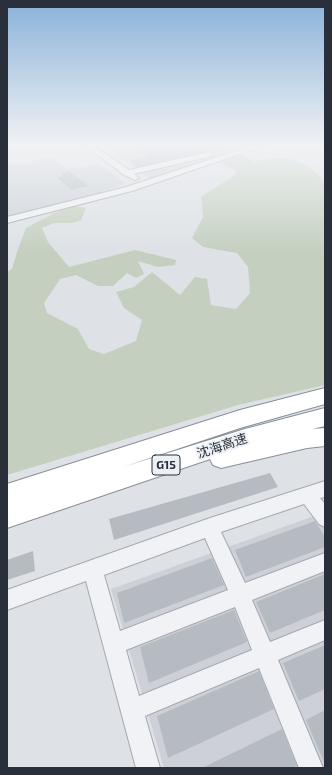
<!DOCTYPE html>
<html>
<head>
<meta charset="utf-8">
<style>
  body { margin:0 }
  #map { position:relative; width:332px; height:775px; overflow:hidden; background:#dee2e6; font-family:"Exo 2",sans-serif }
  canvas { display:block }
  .frame { position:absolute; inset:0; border:8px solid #29303b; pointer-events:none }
</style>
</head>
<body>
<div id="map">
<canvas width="332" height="775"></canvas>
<div class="frame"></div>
</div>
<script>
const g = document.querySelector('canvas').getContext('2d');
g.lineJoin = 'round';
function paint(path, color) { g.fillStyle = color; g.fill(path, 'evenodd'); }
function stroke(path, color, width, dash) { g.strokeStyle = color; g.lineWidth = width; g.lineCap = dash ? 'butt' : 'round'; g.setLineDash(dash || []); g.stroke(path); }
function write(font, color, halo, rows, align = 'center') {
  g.font = font + ' "Exo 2","Noto Sans SC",sans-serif'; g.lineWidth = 4; g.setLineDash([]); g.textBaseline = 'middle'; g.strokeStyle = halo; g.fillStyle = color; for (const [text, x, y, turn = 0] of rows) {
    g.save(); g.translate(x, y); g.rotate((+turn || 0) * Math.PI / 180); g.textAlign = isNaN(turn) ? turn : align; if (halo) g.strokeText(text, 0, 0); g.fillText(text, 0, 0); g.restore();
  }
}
const built = new Path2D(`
  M101 144H259L151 179Z
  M52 157 66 169 79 167 81 168 98 163 126 184 104 191 105 192 7 217V162L19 165Z
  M325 512V768H164L111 589Z`);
const green = new Path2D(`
  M241 154 254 162C283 154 305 158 325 182V385L238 405 7 475V272L12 269 18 249 26 228 54 213 75 206 86 208 81 220 72 223H54L42 228 48 242 69 267 135 250 176 260 175 265 158 267 138 261 144 274 136 278 127 273 113 286H98L76 275 60 279 44 303 47 313 78 329 89 349 104 354 136 341 142 320 124 308 116 292 134 287 152 272 180 295 195 277 207 279 211 305 236 309 250 293 248 267 237 253 203 247 192 238 203 217 201 197 235 175V170L219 163 220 161Z`);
const building = new Path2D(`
  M135 144H228L229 147 137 167 130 160 149 156Z
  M69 171 88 186 72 190 57 178 63 176 60 174Z
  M270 473 278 487 114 540 109 519Z
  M315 521 325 537V547L246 577 235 550Z
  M33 551 35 571 7 580V560Z
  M212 558 224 585 124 623 117 593Z
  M325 574V610L270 633 256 602Z
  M234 610 247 642 149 683 140 647Z
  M325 645V689L299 701 283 663Z
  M259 671 274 709 168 758 157 716Z
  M325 710V764L306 720Z
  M282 729 297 766 292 768H202Z`);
const path = new Path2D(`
  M117 144 119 146 128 144`);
const minor = new Path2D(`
  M83 144H91L129 170 209 152 213 154 212 156 134 174 139 178 135 180 124 175Z
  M257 144H269L132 191 7 223V217L126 187Z
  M325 481V497L320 498 325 504V527L319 524 304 504 221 532 245 583 325 553V571L252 600 270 642 325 620V640L278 660 323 768H299L259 668 145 716 160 768H136L86 581 7 610V590L210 518ZM205 538 228 590 120 631 104 575ZM235 607 252 650 139 696 126 650Z`);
const highway = new Path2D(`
  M325 388V404L240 428 123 467 245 429 325 408V426L312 429 325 428V446L307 448 221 468 213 465 210 459 7 528V484L240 410Z`);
const shields = [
  [166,465,28]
];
const shieldNames = [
  ["G15",166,465]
];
const streetNames = [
  ["沈海高速",222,446,-18]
];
paint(built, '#cdd1d7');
paint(green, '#c4cfc0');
paint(building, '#b6bbc2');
stroke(minor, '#a4a9af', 2);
stroke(highway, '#87909b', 2);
stroke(path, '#b8bcc1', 1, [1.5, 1.5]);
paint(minor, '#f0f2f5');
paint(highway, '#fff');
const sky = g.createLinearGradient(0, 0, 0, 253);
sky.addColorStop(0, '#8ab2d9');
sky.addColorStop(0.57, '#f0f2f4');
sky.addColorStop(1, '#f0f2f400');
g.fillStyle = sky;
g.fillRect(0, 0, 332, 253);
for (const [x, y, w] of shields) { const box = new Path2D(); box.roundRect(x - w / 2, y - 10, w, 20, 3); g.fillStyle = '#edf0f4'; g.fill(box); stroke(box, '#29303b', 1); }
write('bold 12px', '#29303b', null, shieldNames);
write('13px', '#29303b', '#edf0f4', streetNames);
</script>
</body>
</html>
